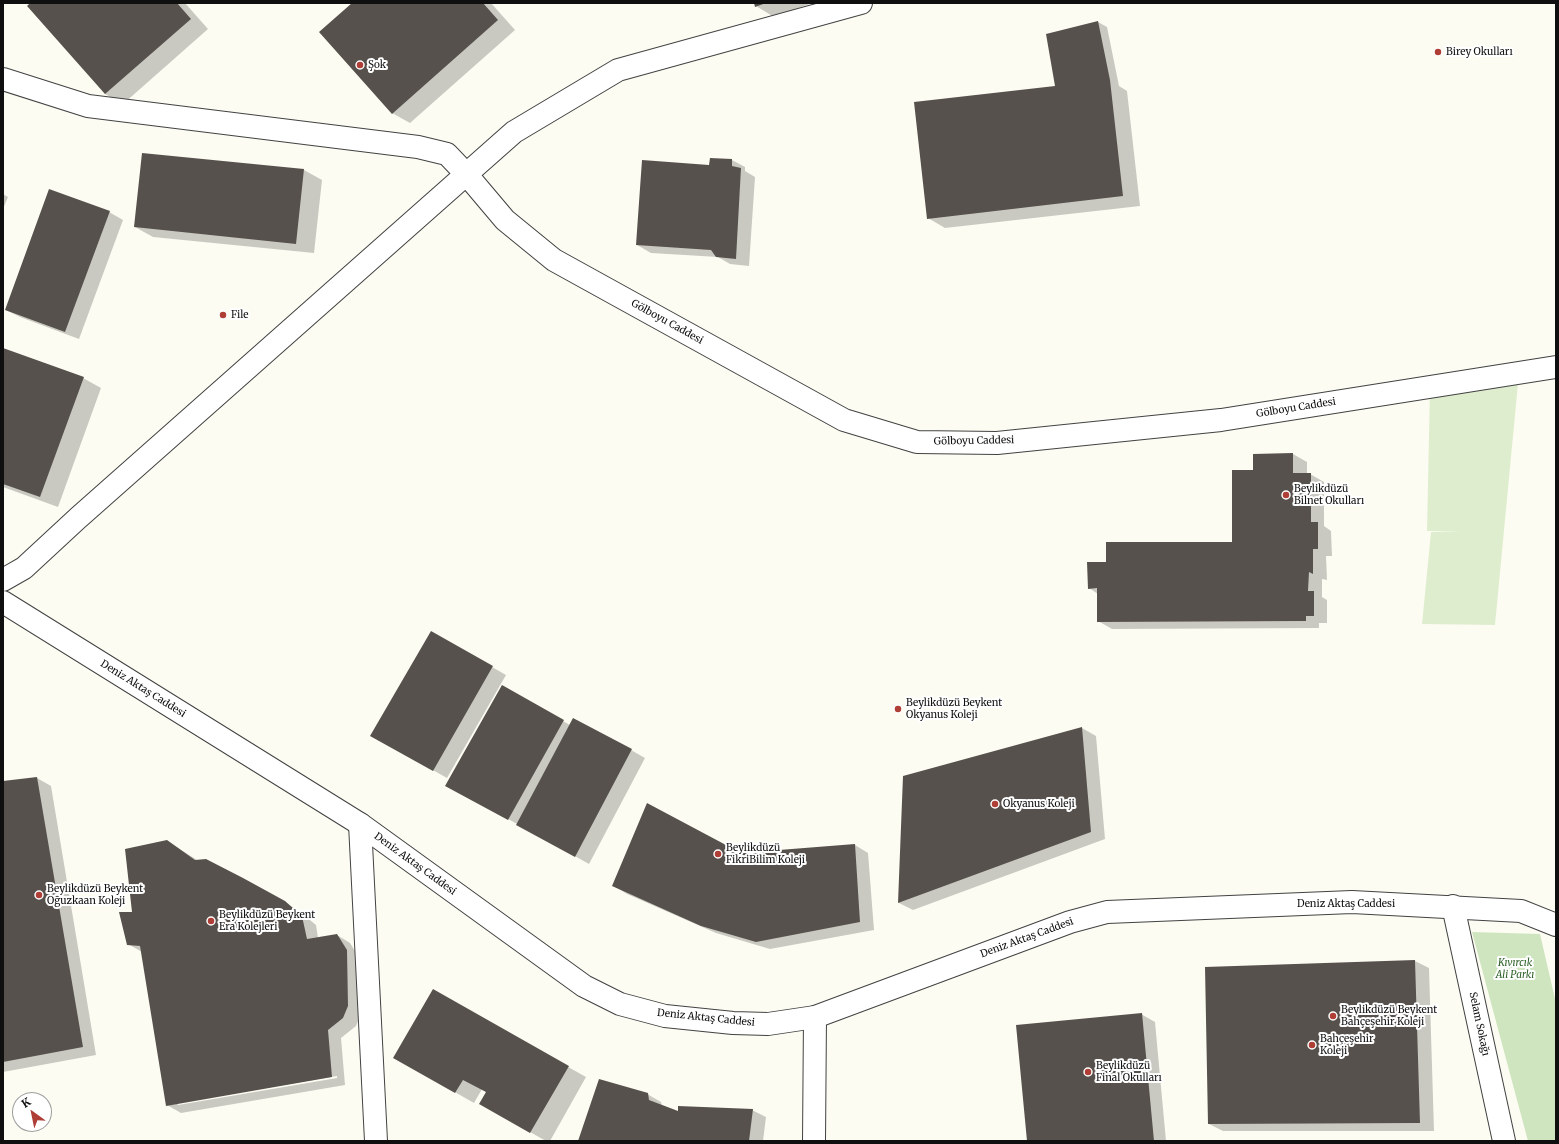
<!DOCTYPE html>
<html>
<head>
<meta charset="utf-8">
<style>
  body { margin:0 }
  #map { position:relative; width:1559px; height:1144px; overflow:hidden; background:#fdfcf2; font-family:Merriweather,serif }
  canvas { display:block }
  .frame { position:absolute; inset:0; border:4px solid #0f0f0f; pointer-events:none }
  .north { position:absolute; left:12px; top:1092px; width:40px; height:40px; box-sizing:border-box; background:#fff; border:1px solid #9f9f9f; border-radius:50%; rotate:327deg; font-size:11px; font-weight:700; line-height:16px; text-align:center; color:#0f0f0f }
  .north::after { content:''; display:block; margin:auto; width:14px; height:18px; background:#af3e36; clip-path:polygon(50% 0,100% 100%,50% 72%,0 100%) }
</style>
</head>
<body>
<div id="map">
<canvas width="1559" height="1144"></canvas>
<div class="frame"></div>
<div class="north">K</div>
</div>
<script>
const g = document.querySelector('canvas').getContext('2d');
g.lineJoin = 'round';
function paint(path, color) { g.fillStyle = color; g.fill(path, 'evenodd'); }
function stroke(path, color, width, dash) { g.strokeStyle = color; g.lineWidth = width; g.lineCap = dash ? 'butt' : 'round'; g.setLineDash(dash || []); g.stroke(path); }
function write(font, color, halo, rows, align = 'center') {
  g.font = font + ' Merriweather,serif'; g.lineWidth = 4; g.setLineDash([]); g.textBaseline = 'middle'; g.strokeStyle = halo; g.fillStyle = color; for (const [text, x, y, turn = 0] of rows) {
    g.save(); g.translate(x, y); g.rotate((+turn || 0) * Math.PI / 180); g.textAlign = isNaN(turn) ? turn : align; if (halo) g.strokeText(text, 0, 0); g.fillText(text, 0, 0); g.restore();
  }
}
const green = new Path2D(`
  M1472 932 1540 934 1556 1003V1141H1528Z`);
const pitch = new Path2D(`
  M1519 373 1495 625 1422 624 1431 532 1461 531H1427L1430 387Z`);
const shadow = new Path2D(`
  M32 3H185L208 29 123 104 105 94Z
  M354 3H491L515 30 410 123 392 113Z
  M755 3H812L774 17 756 6Z
  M1098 22 1107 27 1119 86 1127 91 1140 206 945 228 928 218 1059 87Z
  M143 154 304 170 322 180 314 253 153 237 135 227Z
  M732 160 745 167V171L755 177 749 266 730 264 718 257 651 253 637 245 710 166Z
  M3 194 8 197 3 209Z
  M109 212 123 220 79 339 20 317 6 310Z
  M3 349 83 378 101 388 58 507 3 487Z
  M1293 454 1307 462V474H1310L1324 482V526L1331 531 1332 556H1326L1327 580 1322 579V597L1327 600V623H1319V628L1112 629 1098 621V594L1089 588 1107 563 1233 543 1254 471Z
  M431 632 506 675 447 778 372 736Z
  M502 687 570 725 631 750 645 758 589 864 447 785Z
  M1082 728 1096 736 1105 839 913 910 899 903 904 777Z
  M37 778 51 786 96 1055 3 1072V782Z
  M167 841 197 860 242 878 299 911 316 925 318 938 337 935 350 943 360 959 361 1014 356 1026 341 1038 345 1085 181 1113 167 1105 142 952 128 944 133 912ZM337 1076V1078L178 1105V1103Z
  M855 845 868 853 874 930 770 949 716 933 627 894 614 886 740 854Z
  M1415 961 1429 968 1434 1131H1223L1209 1124Z
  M433 991 586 1077 550 1141H546L480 1104 488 1092 482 1089 474 1103 395 1058Z
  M1141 1014 1155 1022 1166 1141H1028Z
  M647 1094 661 1102 662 1106 679 1112 752 1110 766 1117 763 1141H581Z`);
const building = new Path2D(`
  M30 3H177L191 19 105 94 27 6Z
  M352 3H483L498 20 392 114 319 32Z
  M754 3H766L755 7Z
  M1098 21 1110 80 1123 196 927 219 914 102 1055 86 1046 34Z
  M142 153 304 169 296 244 134 227Z
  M710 158 732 159V166L741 168 736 259 716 257 711 250 636 245 642 160 709 165Z
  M49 189 110 211 65 332 5 310Z
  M3 348 84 377 40 497 3 484Z
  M1293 453V473H1311V522H1318V549H1313V574L1309 572 1308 591H1314V616H1306V621L1097 622V588L1088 589 1087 562H1106V542H1232V470H1253V454Z
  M431 631 493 666 433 771 370 736Z
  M502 685 564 720 508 820 445 786Z
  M573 718 632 749 575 857 516 825Z
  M1082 727 1091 832 898 903 903 776Z
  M37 777 83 1047 3 1062V781Z
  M647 803 741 853 855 844 860 922 756 942 701 926 612 886Z
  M167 840 195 860 206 859 243 878 285 901 302 916 307 939 337 934 347 950 348 1006 343 1018 328 1030 332 1077 166 1106 140 946 127 945 119 912H132L125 849Z
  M1415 960 1420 1123 1208 1124 1205 967Z
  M433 989 569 1066 530 1133 479 1104 486 1092 463 1080 455 1093 393 1058Z
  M1142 1013 1154 1141H1027L1016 1025Z
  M599 1079 648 1093 649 1100 678 1111V1106L753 1109 749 1141H578Z`);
const minor = new Path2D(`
  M3 79 88 106 418 147 447 154 467 175 505 220 554 260 844 420 917 442 997 443 1221 420 1556 367
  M3 580 24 568 78 518 514 132 618 70 861 3
  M360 824 376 1141
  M1453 906 1504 1141
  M814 1141 815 1017`);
const tertiary = new Path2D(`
  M3 602 360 824 584 986 620 1004 665 1016 733 1023 768 1024 815 1017 1070 922 1107 912 1352 902 1521 911 1556 925`);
const markers = [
  [1438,52,4,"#af3e36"],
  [360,65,4,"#af3e36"],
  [223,315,4,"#af3e36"],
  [1286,495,4,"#af3e36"],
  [898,709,4,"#af3e36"],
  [995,804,4,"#af3e36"],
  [718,854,4,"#af3e36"],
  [39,895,4,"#af3e36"],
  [211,921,4,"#af3e36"],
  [1333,1016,4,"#af3e36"],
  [1312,1045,4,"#af3e36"],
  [1088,1072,4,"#af3e36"]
];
const poiNames = [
  ["Birey Okulları",1446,52],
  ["Şok",368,65],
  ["File",231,315],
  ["Beylikdüzü",1294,489],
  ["Bilnet Okulları",1294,501],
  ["Beylikdüzü Beykent",906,703],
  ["Okyanus Koleji",906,715],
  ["Okyanus Koleji",1003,804],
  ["Beylikdüzü",726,848],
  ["FikriBilim Koleji",726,860],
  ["Beylikdüzü Beykent",47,889],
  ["Oğuzkaan Koleji",47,901],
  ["Beylikdüzü Beykent",219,915],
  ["Era Kolejleri",219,927],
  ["Beylikdüzü Beykent",1341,1010],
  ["Bahçeşehir Koleji",1341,1022],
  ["Bahçeşehir",1320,1039],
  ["Koleji",1320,1051],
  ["Beylikdüzü",1096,1066],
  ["Final Okulları",1096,1078]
];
const streetNames = [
  ["Gölboyu Caddesi",667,322,29],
  ["Gölboyu Caddesi",1296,408,-9],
  ["Gölboyu Caddesi",974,441,-1],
  ["Deniz Aktaş Caddesi",143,689,32],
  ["Deniz Aktaş Caddesi",415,864,36],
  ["Deniz Aktaş Caddesi",1346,904],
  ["Deniz Aktaş Caddesi",1027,938,-20],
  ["Deniz Aktaş Caddesi",706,1018,6],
  ["Selam Sokağı",1479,1024,78]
];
const parkNames = [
  ["Kıvırcık",1515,963],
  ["Ali Parkı",1515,975]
];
paint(green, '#cee5bf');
paint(pitch, '#dfedcf');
paint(shadow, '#0003');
paint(building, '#56514c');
stroke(minor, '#424242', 24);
stroke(tertiary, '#424242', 24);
stroke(minor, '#fff', 22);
stroke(tertiary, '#fff', 22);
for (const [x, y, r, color] of markers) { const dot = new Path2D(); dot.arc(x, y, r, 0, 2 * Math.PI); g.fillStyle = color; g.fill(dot); stroke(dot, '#fff', 1.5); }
write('10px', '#0f0f0f', '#fff', poiNames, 'left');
write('10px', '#0f0f0f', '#fff', streetNames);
write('italic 10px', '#2b5f26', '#fff', parkNames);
</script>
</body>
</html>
